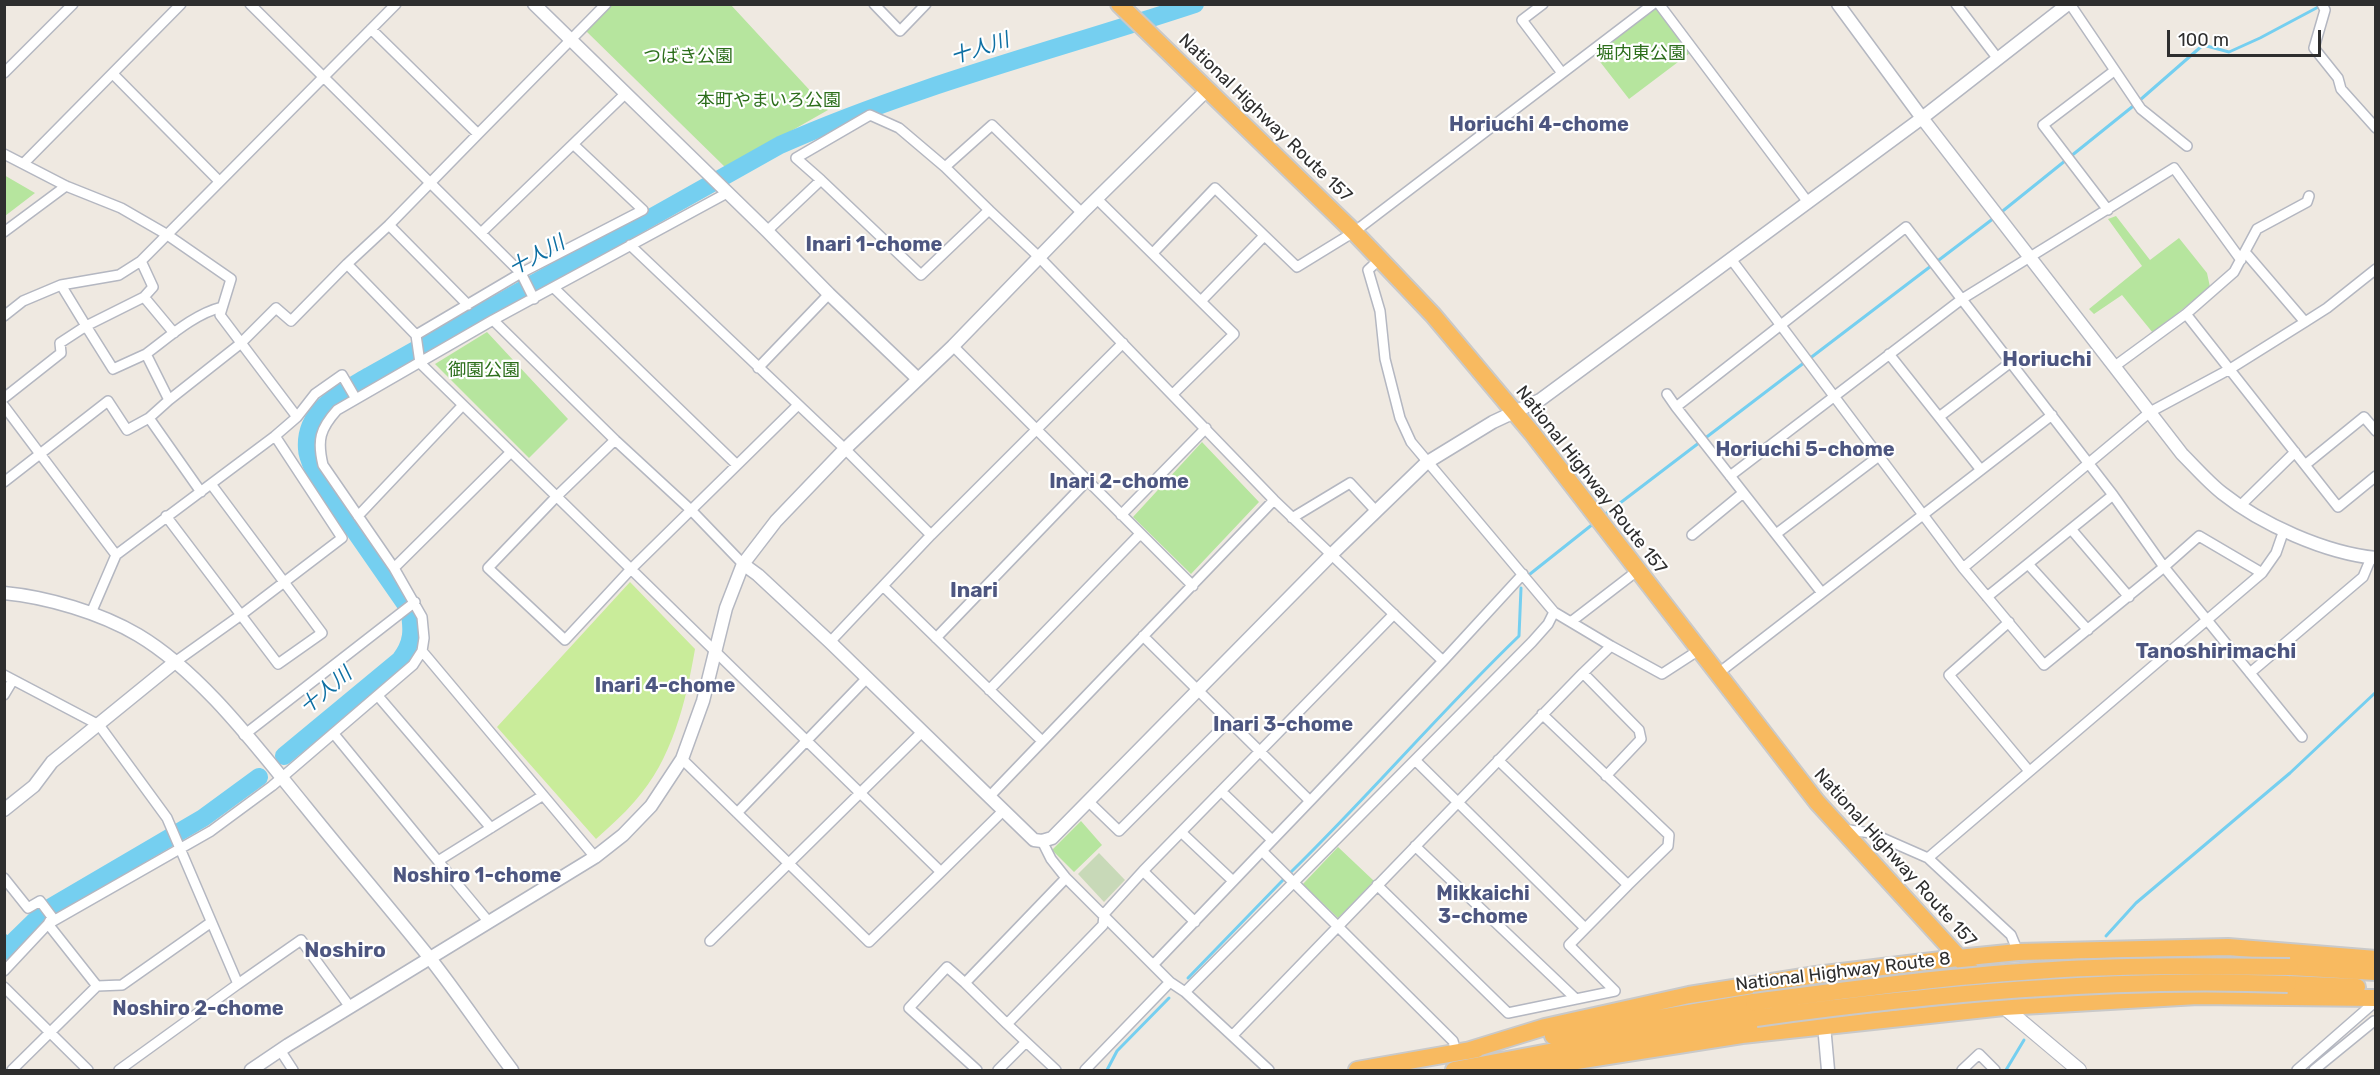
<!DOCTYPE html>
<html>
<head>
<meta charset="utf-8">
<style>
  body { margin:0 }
  #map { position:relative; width:2380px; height:1075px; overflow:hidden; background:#efe9e1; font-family:Rubik,sans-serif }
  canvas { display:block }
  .frame { position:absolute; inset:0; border:6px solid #2e2e2e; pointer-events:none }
  .scale { position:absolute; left:2167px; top:30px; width:154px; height:27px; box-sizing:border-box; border:3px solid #2e2e2e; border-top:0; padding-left:8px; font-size:18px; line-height:21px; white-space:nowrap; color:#2e2e2e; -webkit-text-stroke:4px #fff; paint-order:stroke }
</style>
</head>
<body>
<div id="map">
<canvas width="2380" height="1075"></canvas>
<div class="frame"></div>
<div class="scale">100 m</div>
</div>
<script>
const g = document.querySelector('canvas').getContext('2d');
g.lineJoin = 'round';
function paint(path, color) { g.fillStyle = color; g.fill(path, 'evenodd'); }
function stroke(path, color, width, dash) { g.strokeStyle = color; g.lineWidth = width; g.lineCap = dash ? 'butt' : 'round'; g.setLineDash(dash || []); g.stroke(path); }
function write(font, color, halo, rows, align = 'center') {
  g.font = font + ' Rubik,"Noto Sans JP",sans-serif'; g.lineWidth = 4.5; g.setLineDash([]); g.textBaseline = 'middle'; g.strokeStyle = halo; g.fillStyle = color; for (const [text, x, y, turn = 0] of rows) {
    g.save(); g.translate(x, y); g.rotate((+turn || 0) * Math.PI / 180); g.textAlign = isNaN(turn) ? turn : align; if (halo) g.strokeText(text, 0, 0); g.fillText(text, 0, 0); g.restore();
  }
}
const green = new Path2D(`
  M612 5H731L828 110 726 168 586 31Z
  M1656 7 1690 53 1629 99 1594 54Z
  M4 175 35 193 5 216H4Z
  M2116 216 2150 260 2179 238 2207 273 2210 287 2153 333 2122 295 2094 314 2089 309 2142 266 2108 219Z
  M487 332 568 419 529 458 435 364Z
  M1202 442 1259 502 1191 574 1133 517Z
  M1081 821 1102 845 1074 872 1052 850Z
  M1338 847 1374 881 1338 918 1303 884Z`);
const cemetery = new Path2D(`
  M1099 853 1125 880 1104 902 1078 874Z`);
const pitch = new Path2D(`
  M630 582 695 649C686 702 672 760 635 801 623 815 609 827 596 839L497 727Z`);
const stream = new Path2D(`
  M1999 214 2132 107 2203 45 2229 52 2260 38 2322 5
  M1603 516 1994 218
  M1530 574 1593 524
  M1291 872C1369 796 1440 712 1519 636L1521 588
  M4 934 13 943
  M2106 936 2136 903 2290 773 2376 692
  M1188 978 1283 880
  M1107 1070 1117 1051 1169 998
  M2006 1070 2024 1040`);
const river = new Path2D(`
  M284 756 400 660C413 643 413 630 409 609L316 475C313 468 307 457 307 449 304 410 341 393 369 376L780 145C913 86 1056 50 1195 4
  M4 951 46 910 203 818 259 777`);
const minor = new Path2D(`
  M250 4 521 273 534 299
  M874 4 900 31 926 4
  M1543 4 1522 20 1562 73
  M1659 4 1807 201
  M1956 4 1998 59
  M2070 4 2141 109 2187 146
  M2322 4 2325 10 2314 48 2338 78 2341 89 2376 128
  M371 29 478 134 606 4
  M4 73 73 4
  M113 74 219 181
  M4 154 66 186 121 208 166 234 231 279 220 315 297 417
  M24 163 181 4
  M821 180 796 158 870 115 899 128 945 167
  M1097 199 1234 334 1173 394
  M989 210 1039 257 1274 500 1443 661
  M2108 210 2043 125 2114 71
  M389 225 468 305
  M767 231 821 180 921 275 989 210 945 167 992 125 1082 213
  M4 232 66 186
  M481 233 625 94
  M630 245 845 449 931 535
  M2245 252 2305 322
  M1153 253 1215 188 1297 267 1354 232 1653 4
  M1380 259 1368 270 1380 311 1385 359 1400 418 1411 442 1554 612 1611 646
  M1731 259 1963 568 2044 665 2164 567 2199 536 2262 573
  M347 264 416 335 521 273 643 210 573 144
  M554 288 737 465 798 405
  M144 297 174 333
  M1202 300 1264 236
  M2186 314 2234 272 2257 229 2307 202 2309 196
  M4 316 23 301 61 285 119 275 141 261 396 4
  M493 320 615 440 692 511 743 564
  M416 335 420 363 941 872 1003 811
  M953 346 1193 586
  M146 354C169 337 194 314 222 307
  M1889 354 1981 470
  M2115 366 2186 314 2338 507 2376 476
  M758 368 829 294
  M1667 394 1676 407 1906 227 2113 495 2164 567 2302 737
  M4 398 61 353 60 343 86 326 61 285
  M169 400 240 344 276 308 291 321 347 264 389 225 478 134
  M4 406 116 555 91 613
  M1676 407 1822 593
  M1939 417 2011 362
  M149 418 201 492
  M615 440 556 497 488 568 565 640 631 569 737 465
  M2305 465 2364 417 2376 431
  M1730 476 1962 299 2174 168 2241 260
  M4 482 108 401 127 430 149 418 169 400 146 354 113 369 86 326 144 297 153 287 141 261
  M2240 506 2295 452
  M1121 515 1206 428
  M166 516 278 664 322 633 211 484
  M358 516 462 406
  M1292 518 1350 483 1375 510
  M2071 529 2129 597
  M1776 534 1879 456
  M1692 535 1743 493
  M116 555 275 436
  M2028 564 2088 630
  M394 568 511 452
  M1963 568 2150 412 2230 369 2305 322 2327 308 2376 269
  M884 587 1042 741
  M1987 597 2113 495
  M1572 621 1637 571
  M2009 622 1949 675 2029 771
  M1143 636 1310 801 1262 851 1453 1041 1456 1052
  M936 638 1087 481
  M830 642 931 535 1123 343
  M422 651 595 857
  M175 662 241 615 342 538 275 436 297 417 315 394 342 375 356 399
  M1583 673 1639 730 1641 739 1606 776
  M2250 673 2363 577 2371 558
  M4 675 99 725 167 818 238 984 301 940 350 1007
  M1716 675 2052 415
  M989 690 1140 534
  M4 695 13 680
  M378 696 491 828
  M1542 714 1669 835 1668 846 1628 885
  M334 734 438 861 542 796
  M244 735 415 602
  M682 759 869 942 941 872
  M1415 760 1585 928
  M1221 791 1272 840
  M989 797 1274 500
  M1310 801 1443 661 1523 574
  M1089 802 1119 831 1229 721
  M737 813 866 679
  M1842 829 1871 833 1928 858 2262 573 2276 553 2284 530
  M1181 832 1233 881
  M1042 841 1051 859 1066 878 1170 982 1185 992 1269 1070
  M1415 846 1576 999
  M1928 858 2011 935 2018 952
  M438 861 488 921
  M1143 871 1195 922
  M4 878 28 908 40 901 52 917 48 924 97 986
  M1066 878 965 983 1007 1024 1103 925 1104 914 1143 871 1394 614
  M1377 885 1508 1013 1615 991 1569 945 1628 885 1498 760
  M710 941 922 732
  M1153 965 1262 851
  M4 971 48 924 211 831 272 786 413 665 422 651 424 638 422 617 394 568 323 465C317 440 320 429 337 410L493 320 727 193
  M965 983 947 967 909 1008 977 1070
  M4 987 88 1070
  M1185 992 1532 642 1548 624 1554 612
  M1007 1024 1056 1070
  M1233 1035 1583 673 1611 646 1662 674 1699 650
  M280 1050 293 1070
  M12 1070 97 986 122 985 210 923
  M119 1070 238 984
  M998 1070 1025 1043
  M1085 1070 1170 982
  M1962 1070 1979 1054 1995 1070
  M2297 1070 2376 1001
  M2314 1070 2374 1021`);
const tertiary = new Path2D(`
  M534 4 767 231 829 294 918 379
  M1838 4 1922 118 2182 454C2195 467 2208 482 2222 493 2261 524 2325 553 2376 558
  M743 564 758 575 830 642 1034 840 1042 841 1052 838 1331 555 1426 463 1493 422 1540 400 1922 118 2068 4
  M4 593C47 597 101 613 138 635 202 673 258 749 305 806 346 857 388 906 429 957 458 994 484 1033 512 1070
  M4 810 34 786 52 762 175 662
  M1824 1025 1828 1070
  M251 1070 288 1045 595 857 623 835 651 806 682 759 703 701 726 608 743 564 776 521 845 449 953 346 1082 213 1207 90`);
const secondary = new Path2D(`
  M2004 1007 2079 1070`);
const trunk = new Path2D(`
  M1119 4 1354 232 1433 315 1532 433 1817 802 2004 1007
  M2290 967 2376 972
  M2288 984 2357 987
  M1553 1036 1754 1002
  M1467 1051 1545 1027 1689 995 1816 975 1958 958 2018 952 2228 947 2376 959
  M1357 1070 1477 1049
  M1454 1070 1586 1045 1756 1018
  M1491 1070 1570 1062 1742 1035 2004 1007 2198 996 2376 998`);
const trunkBridge = new Path2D(`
  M1754 1002C1847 990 1941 977 2035 971 2119 965 2205 966 2290 967
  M1756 1018C1932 994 2109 977 2288 984`);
const parkNames = [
  ["堀内東公園",1641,54],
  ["つばき公園",688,57],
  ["本町やまいろ公園",769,101],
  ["御園公園",484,371]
];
const streetNames = [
  ["National Highway Route 157",1265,118,44],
  ["National Highway Route 157",1591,480,52],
  ["National Highway Route 157",1895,858,48],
  ["National Highway Route 8",1843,972,-7]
];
const waterNames = [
  ["十人川",980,49,-18],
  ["十人川",537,256,-29],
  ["十人川",326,691,-40]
];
const neighbourhoodNames = [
  ["Horiuchi 4-chome",1539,125],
  ["Inari 1-chome",874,245],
  ["Horiuchi 5-chome",1805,450],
  ["Inari 2-chome",1119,482],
  ["Inari 4-chome",665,686],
  ["Inari 3-chome",1283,725],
  ["Noshiro 1-chome",477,876],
  ["Mikkaichi",1483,894],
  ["3-chome",1483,917],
  ["Noshiro 2-chome",198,1009]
];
const quarterNames = [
  ["Horiuchi",2047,360],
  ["Inari",974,591],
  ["Tanoshirimachi",2216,652],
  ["Noshiro",345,951]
];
paint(green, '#b6e59e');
paint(cemetery, '#c8d9b8');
paint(pitch, '#c9ec9a');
stroke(stream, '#75cff0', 3);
stroke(river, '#75cff0', 18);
stroke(minor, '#b4b7c1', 12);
stroke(tertiary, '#b4b7c1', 15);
stroke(secondary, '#b4b7c1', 16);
stroke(trunk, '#c9c9c9', 20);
stroke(minor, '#fff', 9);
stroke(tertiary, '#fff', 12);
stroke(secondary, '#fff', 14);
stroke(trunk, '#f8ba60', 16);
stroke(trunkBridge, '#c9c9c9', 20, []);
stroke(trunkBridge, '#f8ba60', 16);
write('18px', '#2c6e1b', '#fff', parkNames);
write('18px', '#2e2e2e', '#fff', streetNames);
write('italic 20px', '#0d6fa3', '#fff', waterNames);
write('bold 20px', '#4d5680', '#fff', neighbourhoodNames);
write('bold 21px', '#4d5680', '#fff', quarterNames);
</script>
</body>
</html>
